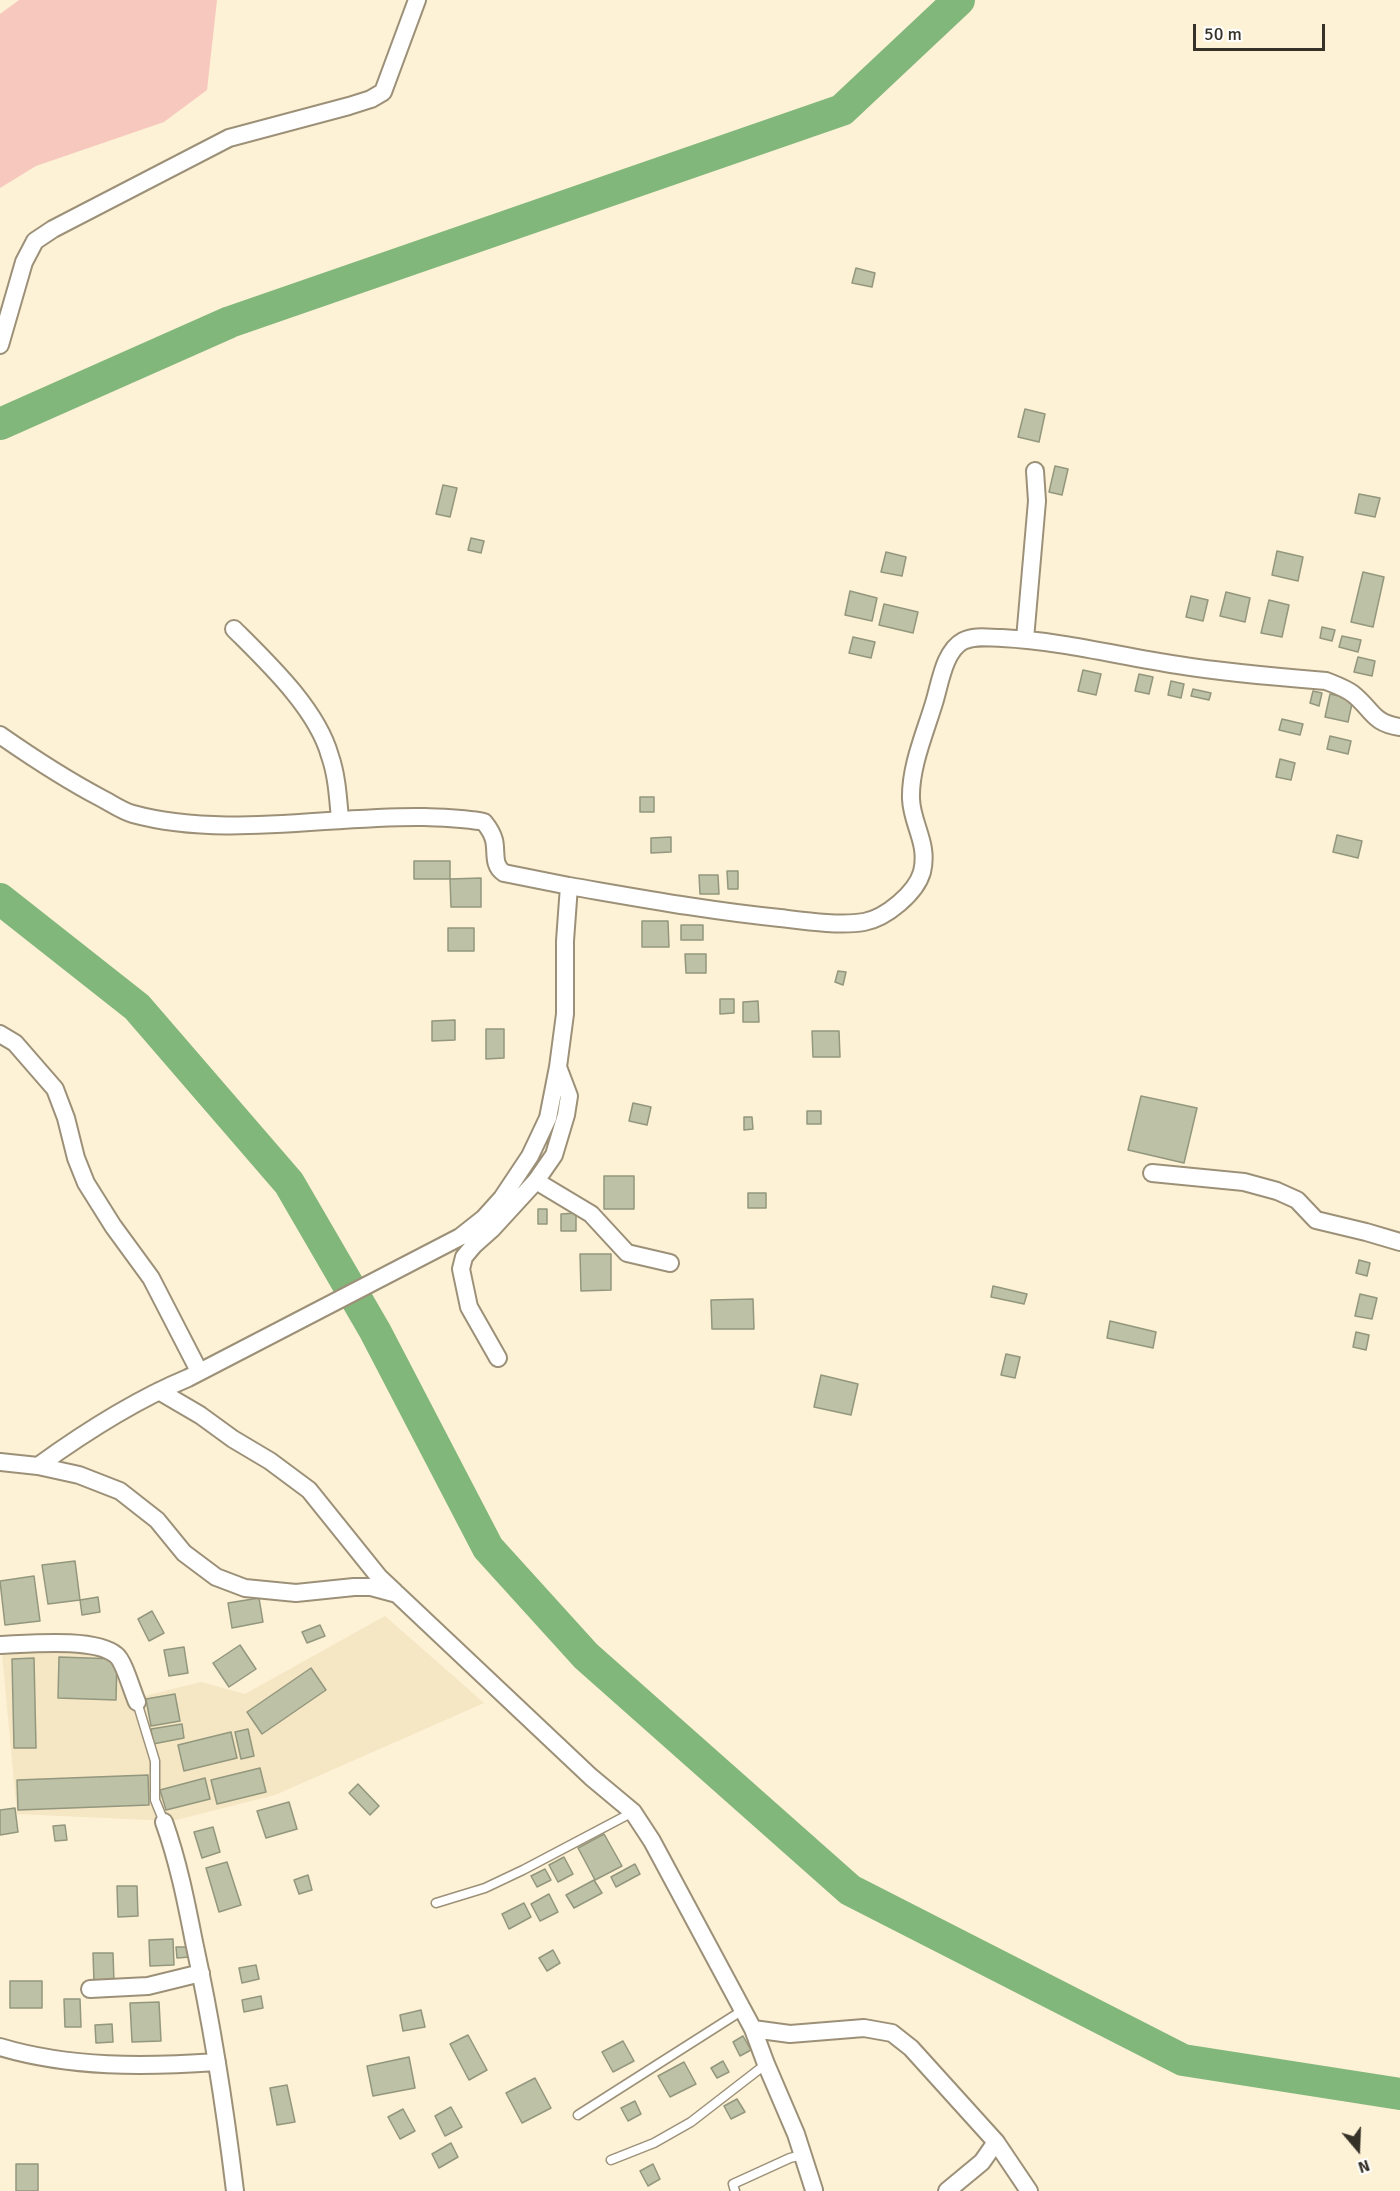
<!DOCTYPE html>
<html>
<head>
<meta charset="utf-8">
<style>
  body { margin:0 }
  #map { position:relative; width:1400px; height:2191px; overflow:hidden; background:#fdf1d6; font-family:Signika,sans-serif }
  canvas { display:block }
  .north { position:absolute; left:1328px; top:2119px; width:60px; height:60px; -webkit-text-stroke:4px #fff; paint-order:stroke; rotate:161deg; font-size:16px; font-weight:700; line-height:24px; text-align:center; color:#373228 }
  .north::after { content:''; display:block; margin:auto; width:21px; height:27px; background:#373228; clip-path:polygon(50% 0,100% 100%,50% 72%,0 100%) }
  .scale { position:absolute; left:1193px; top:24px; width:132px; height:27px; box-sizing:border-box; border:3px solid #373228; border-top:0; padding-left:8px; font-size:18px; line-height:21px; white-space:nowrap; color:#373228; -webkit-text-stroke:4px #fff; paint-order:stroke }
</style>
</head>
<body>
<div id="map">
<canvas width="1400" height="2191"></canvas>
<div class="north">N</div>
<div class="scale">50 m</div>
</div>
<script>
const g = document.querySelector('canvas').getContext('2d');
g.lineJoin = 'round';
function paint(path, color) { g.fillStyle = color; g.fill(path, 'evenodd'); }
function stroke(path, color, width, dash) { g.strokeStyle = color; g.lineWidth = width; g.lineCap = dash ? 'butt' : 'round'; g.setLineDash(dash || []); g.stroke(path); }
const built = new Path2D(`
  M385 1616 484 1703 275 1795 172 1821 17 1814 2 1653 58 1647 115 1655 132 1699 201 1682 245 1694Z`);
const green = new Path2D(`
  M19 0H217L207 90 164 122 36 166 0 188V14Z`);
const river = new Path2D(`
  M0 424 230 322 842 110 959 0
  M0 899 137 1007 289 1183 375 1331 488 1548 586 1656 850 1890 1183 2060 1400 2094`);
const building = new Path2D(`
  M856 268 875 273 872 287 852 283Z
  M1025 409 1045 414 1039 442 1018 437Z
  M1055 466 1068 469 1062 495 1049 492Z
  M443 485 457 488 450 517 436 514Z
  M1359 494 1380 498 1375 517 1355 513Z
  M471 538 484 541 481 553 468 550Z
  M1277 551 1303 557 1298 581 1272 575Z
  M886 552 906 557 902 576 881 572Z
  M1363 572 1384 577 1373 627 1351 622Z
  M850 591 877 598 872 621 845 615Z
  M1226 592 1250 598 1245 622 1220 616Z
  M1191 596 1208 600 1203 621 1186 617Z
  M1269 600 1289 605 1282 637 1261 633Z
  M884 604 918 612 913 633 879 625Z
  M1322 627 1335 630 1332 641 1320 638Z
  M1342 636 1361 640 1358 652 1339 647Z
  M853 637 875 642 871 658 849 653Z
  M1358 657 1375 661 1372 676 1354 672Z
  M1083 670 1101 674 1096 695 1078 691Z
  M1139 674 1153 677 1149 694 1135 691Z
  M1171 681 1184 684 1181 698 1168 695Z
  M1193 689 1211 693 1209 700 1191 696Z
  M1313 691 1322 693 1319 706 1310 703Z
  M1330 694 1353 699 1348 722 1325 717Z
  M1282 719 1303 724 1300 735 1279 730Z
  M1330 736 1351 741 1348 754 1327 749Z
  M1280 759 1295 763 1291 780 1276 777Z
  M640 797H654V812H640Z
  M1337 835 1362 841 1358 858 1333 852Z
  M671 837V852L651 853V838Z
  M414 861H450V879H414Z
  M727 871H738V889H728Z
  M699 875H718L719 894H700Z
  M481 878V907H451L450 879Z
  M642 921H668L669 947H642Z
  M681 925H703V940H681Z
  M448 928H474V951H448Z
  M685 954H706V973H686Z
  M838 971 846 972 843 985 835 982Z
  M720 999H734V1013L720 1014Z
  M758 1001 759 1022H743V1002Z
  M455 1020V1040L432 1041V1021Z
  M486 1029H504V1058L486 1059Z
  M812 1031H839L840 1057H813Z
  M1141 1096 1197 1108 1184 1163 1128 1150Z
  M633 1103 651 1107 647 1125 629 1121Z
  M807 1111H821V1124H807Z
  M744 1117H752L753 1129 744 1130Z
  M604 1176H634V1209H604Z
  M748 1193H766V1208H748Z
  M538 1209H547V1224H538Z
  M576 1213V1231H561V1214Z
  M580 1254H611V1290L581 1291Z
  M1359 1260 1370 1263 1367 1276 1356 1273Z
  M993 1286 1027 1294 1024 1304 991 1297Z
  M1360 1294 1377 1298 1372 1319 1355 1316Z
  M753 1299 754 1329H712L711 1300Z
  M1110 1321 1156 1332 1153 1348 1107 1338Z
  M1356 1332 1369 1335 1366 1350 1353 1347Z
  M1006 1354 1020 1357 1015 1378 1001 1375Z
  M821 1375 858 1384 851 1415 814 1407Z
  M75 1561 80 1600 48 1604 42 1565Z
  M34 1576 40 1621 5 1625 0 1581Z
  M98 1597 100 1612 82 1615 80 1600Z
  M259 1598 263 1622 232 1628 228 1603Z
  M152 1611 164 1633 149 1641 138 1619Z
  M320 1625 325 1636 307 1643 302 1632Z
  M240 1645 256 1669 229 1687 213 1663Z
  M184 1647 188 1673 169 1676 164 1650Z
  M59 1657 117 1659 116 1700 58 1698Z
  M34 1658 36 1748H14L12 1659Z
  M311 1668 326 1690 262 1734 247 1712Z
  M175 1694 180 1721 151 1726 146 1699Z
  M182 1724 184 1738 153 1744 151 1729Z
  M248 1729 254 1756 241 1759 235 1732Z
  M231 1732 237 1758 184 1771 178 1745Z
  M260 1768 266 1792 217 1804 211 1780Z
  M148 1775 149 1805 18 1810 17 1780Z
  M205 1778 210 1799 166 1810 160 1790Z
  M358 1784 379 1806 370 1815 349 1793Z
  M289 1802 297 1829 266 1838 257 1811Z
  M15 1808 18 1832 0 1835V1810Z
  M65 1825 67 1840 55 1841 53 1826Z
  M213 1827 220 1852 202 1858 194 1832Z
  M604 1834 622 1866 595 1880 578 1848Z
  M564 1857 573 1874 558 1882 549 1865Z
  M227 1862 241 1905 219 1912 206 1868Z
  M635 1864 640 1874 616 1887 611 1877Z
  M545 1869 551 1880 537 1887 531 1876Z
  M308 1875 312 1890 299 1894 294 1880Z
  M594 1880 602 1893 574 1908 566 1895Z
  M117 1886H137L138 1916 118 1917Z
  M549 1894 558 1912 540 1921 531 1904Z
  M524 1903 531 1917 509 1929 502 1914Z
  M173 1939 174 1965 150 1966 149 1940Z
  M176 1947H189L190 1957 177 1958Z
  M553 1950 560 1963 547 1971 539 1958Z
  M93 1953H113L114 1983H94Z
  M256 1965 259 1979 242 1983 239 1968Z
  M10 1981H42V2008H10Z
  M261 1996 263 2008 244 2012 242 2000Z
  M64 1999H80L81 2027H65Z
  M159 2002 161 2041 132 2042 130 2003Z
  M421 2010 425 2027 403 2031 400 2015Z
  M112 2024 113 2042 96 2043 95 2025Z
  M468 2035 487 2070 469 2080 450 2044Z
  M743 2036 751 2050 740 2056 733 2042Z
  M623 2041 634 2061 613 2072 602 2052Z
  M409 2057 415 2088 373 2096 367 2066Z
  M723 2061 729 2072 717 2078 711 2068Z
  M684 2062 696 2084 670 2097 658 2076Z
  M535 2078 551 2108 522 2123 506 2093Z
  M287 2085 295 2122 277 2125 270 2088Z
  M737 2099 745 2112 731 2119 724 2106Z
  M635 2101 641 2114 628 2121 621 2108Z
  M451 2107 462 2127 445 2136 435 2116Z
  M403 2109 415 2131 400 2139 388 2117Z
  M451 2143 458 2157 439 2168 432 2154Z
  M16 2164H38V2191H16Z
  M653 2164 660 2179 648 2186 640 2171Z`);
const service = new Path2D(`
  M137 1702 155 1761V1800L164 1822
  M436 1903 485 1888 523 1870 633 1812
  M578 2115 743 2010
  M611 2160 654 2143 691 2122 766 2064
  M735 2191 733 2184 790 2158 802 2155`);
const minor = new Path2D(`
  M0 345 24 262 35 241 53 229 229 138 349 106 371 99 383 92 417 0
  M234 629C268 663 317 709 330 756 337 776 338 798 340 819
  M1025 639 1037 501 1035 471
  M0 735C33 758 65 779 101 798 111 803 122 811 133 814 224 839 331 815 425 817 445 818 464 818 484 822 488 827 492 832 494 840 497 852 492 865 504 873L569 886
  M0 1034 15 1043 55 1089 66 1118 76 1158 86 1183 113 1226 151 1278 199 1371
  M1152 1173 1244 1182 1277 1191 1297 1200 1316 1220 1366 1232 1400 1242
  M536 1181 591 1214 627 1253 670 1263
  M498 1358 469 1307 461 1269 464 1257 474 1245 492 1229 536 1181 554 1155 566 1115 569 1096 558 1067
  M159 1391 200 1415 233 1439 270 1461 309 1490 379 1577 395 1592
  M0 1462 38 1466 79 1475 120 1491 157 1520 184 1553 216 1577 245 1588 296 1593 354 1587H371L397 1594 591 1777 633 1812 652 1841 753 2029 766 2064 796 2134 814 2190
  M38 1466C85 1432 135 1400 188 1378L460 1237 484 1218 502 1198 530 1156 548 1118 558 1067 565 1014V941L569 886C639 898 709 911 780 918 805 921 840 926 864 922 886 918 916 893 922 872 929 843 912 825 911 799 910 767 925 733 934 703 940 684 944 651 963 641 975 635 989 638 1002 638 1062 641 1119 656 1178 665 1227 673 1277 677 1326 681 1336 685 1345 688 1353 694 1373 710 1372 723 1400 727
  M0 1645C27 1644 95 1637 116 1655 124 1661 132 1691 137 1702
  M164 1822C178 1861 186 1901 194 1942 212 2024 225 2108 235 2191
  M90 1989 148 1986 201 1973
  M753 2029 790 2034 864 2028 892 2033 911 2048 996 2142 1029 2191
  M0 2047C70 2068 145 2067 217 2062
  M947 2191 982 2162 996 2142`);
paint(built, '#f5e6c4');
paint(green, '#f7c9be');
stroke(river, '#82b77b', 32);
paint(building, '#bdc1a6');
stroke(building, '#93977d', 1.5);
stroke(service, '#9c9178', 11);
stroke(minor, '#9c9178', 20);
stroke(service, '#fff', 8);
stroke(minor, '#fff', 16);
</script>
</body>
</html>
